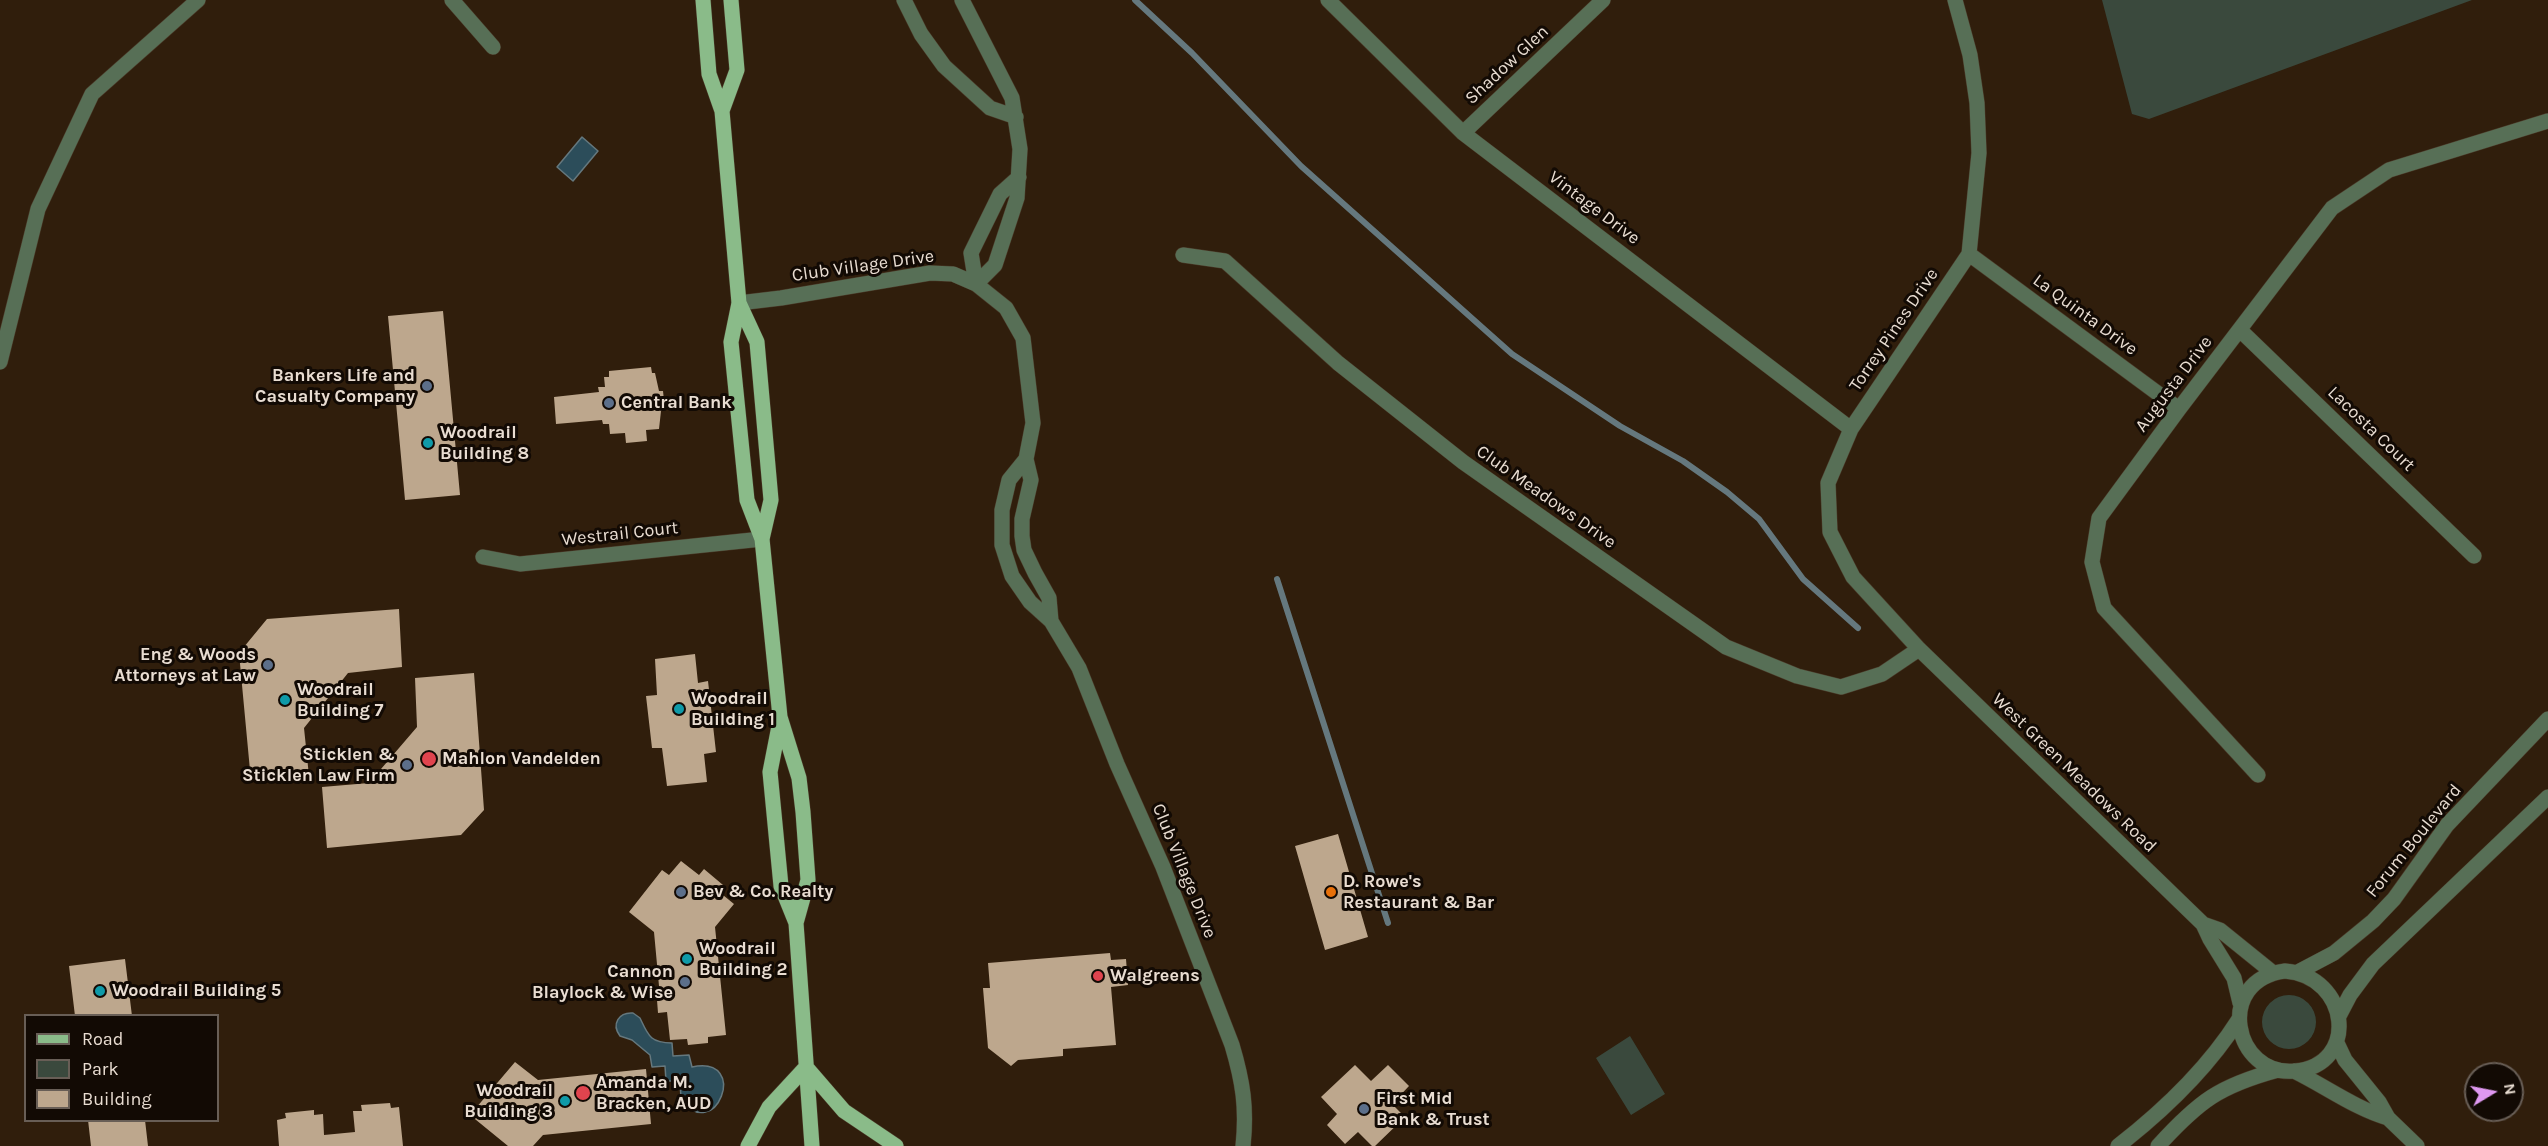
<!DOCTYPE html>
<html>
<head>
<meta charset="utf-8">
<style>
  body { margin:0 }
  #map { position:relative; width:2548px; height:1146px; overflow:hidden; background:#301e0c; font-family:Karla,sans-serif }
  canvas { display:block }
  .legend { position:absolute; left:24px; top:1014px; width:195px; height:108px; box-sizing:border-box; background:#120a04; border:2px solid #685e56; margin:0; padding:8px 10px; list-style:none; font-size:18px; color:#e9ddd2 }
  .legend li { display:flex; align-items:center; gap:12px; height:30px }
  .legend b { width:30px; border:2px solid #685e56 }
  .north { position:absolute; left:2464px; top:1062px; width:60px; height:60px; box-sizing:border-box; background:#120a04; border:2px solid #685e56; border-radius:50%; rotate:80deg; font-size:16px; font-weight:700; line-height:24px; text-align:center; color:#e9ddd2 }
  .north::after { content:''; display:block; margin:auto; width:21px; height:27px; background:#df98f1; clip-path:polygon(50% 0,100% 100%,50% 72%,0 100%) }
</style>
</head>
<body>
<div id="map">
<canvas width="2548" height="1146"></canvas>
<ul class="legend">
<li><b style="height:8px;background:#8abb89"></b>Road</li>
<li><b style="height:16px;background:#3a493d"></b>Park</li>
<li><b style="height:16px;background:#bda78d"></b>Building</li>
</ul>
<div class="north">N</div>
</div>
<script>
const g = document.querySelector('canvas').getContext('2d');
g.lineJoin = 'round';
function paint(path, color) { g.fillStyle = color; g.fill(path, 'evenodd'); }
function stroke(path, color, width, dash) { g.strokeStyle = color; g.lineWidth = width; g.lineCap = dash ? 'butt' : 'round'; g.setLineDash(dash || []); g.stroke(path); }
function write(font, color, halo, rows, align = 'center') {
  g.font = font + ' Karla,sans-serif'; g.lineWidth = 6; g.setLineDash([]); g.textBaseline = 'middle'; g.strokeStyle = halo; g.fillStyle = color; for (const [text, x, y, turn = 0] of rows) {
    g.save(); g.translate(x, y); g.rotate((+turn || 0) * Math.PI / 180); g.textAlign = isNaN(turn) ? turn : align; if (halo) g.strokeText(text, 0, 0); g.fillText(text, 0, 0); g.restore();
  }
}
const green = new Path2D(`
  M2102 0H2472L2149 119 2132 114Z
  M2262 1022a27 27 0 1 1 54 0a27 27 0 1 1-54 0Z
  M1630 1036 1665 1094 1631 1115 1596 1058Z`);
const water = new Path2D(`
  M582 137 598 151 573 181 557 167Z
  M633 1013 640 1018C648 1035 650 1043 672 1043L673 1056 689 1055 692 1067C751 1055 715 1146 681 1099L680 1081H666L665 1066 652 1067 650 1055 632 1040 620 1036C611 1024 619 1012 633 1013Z`);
const stream = new Path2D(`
  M1135 0 1192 53 1301 166 1512 354 1620 426 1683 461 1727 492 1759 519 1803 579 1858 628
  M1277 579 1388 923`);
const building = new Path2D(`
  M443 311 460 495 405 500 388 316Z
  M651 367 652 373H655L659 391H663L665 410 661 411 659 429 646 430 647 441 626 443 625 433 610 434 609 424H603L602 420 556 424 554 397 599 392 598 387H605L604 377H609V371Z
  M399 609 402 667 348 673 304 728 309 776 251 781 239 653 267 619Z
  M695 654 698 683 708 681 716 752 704 754 707 782 667 786 662 748H652L646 696 657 695 655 659Z
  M474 673 484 810 461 835 327 848 322 787 369 783 417 727 415 678Z
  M1338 834 1368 937 1325 950 1295 846Z
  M681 861 699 875 704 869 723 885 718 891 734 904 715 927 726 1035 708 1037V1043L688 1045 687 1039 670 1040 667 1012 658 1013 656 987 659 986 654 932 629 912 662 870 669 875Z
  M1110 953 1111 960 1126 959 1128 985 1111 987 1116 1045 1063 1049V1056L1018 1060 1011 1066 988 1048 983 988H990L988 963Z
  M125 959 132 1016H75L69 966Z
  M515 1062 538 1080 646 1069 651 1124 543 1135 533 1146H508L470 1115Z
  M1355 1065 1371 1081 1388 1065 1409 1086 1392 1104 1405 1117 1375 1146H1372L1358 1132 1345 1144 1327 1125 1337 1114 1321 1097Z
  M390 1103 391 1108 399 1107 403 1146H279L277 1120 286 1118 285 1113 314 1110V1115L323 1114 324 1135 355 1132 353 1111H362L361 1105Z
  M88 1120H145L148 1146H91Z`);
const minor = new Path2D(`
  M452 0 493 47
  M904 0 921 34 944 66 990 108 1016 117
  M962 0 1012 98 1020 149 1017 198 995 265 976 284
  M1328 0 1463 133 1851 429
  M1955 0 1970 55 1977 103 1979 153 1969 254 1851 429 1828 483 1830 532 1853 577 1919 649 2203 924 2210 939 2234 978 2240 1003
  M1463 133 1603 0
  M1969 254 2179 409
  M1183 255 1225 261 1338 363 1463 462 1726 647 1797 676 1841 687 1882 674 1919 649
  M976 284 971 253 1000 194 1019 177
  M739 303 781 298 930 273 953 274 976 284 1006 308 1023 338 1033 423 1026 459 1031 480 1022 519V536L1024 550 1035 573 1049 598 1051 621
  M2240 330 2474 556
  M0 362 38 209 92 94 198 0
  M1026 459 1009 480 1002 510V545L1012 576 1030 602 1051 621 1079 668 1117 764 1163 867 1232 1045C1243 1082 1247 1108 1243 1146
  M483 557 520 564 762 539
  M2258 775 2104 608 2092 562 2099 518 2179 409 2332 208 2389 170 2548 121
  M2203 924 2220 930 2272 972
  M2285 971C2350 976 2360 1065 2295 1071 2233 1077 2214 980 2285 971Z
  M2298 972 2334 953 2373 921 2394 899 2447 825 2548 719
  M2339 1016 2350 995 2373 964 2548 797
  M2337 1043 2345 1060 2379 1102 2388 1118 2417 1146
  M2294 1071C2325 1086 2356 1109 2388 1118
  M2118 1146C2163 1111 2208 1068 2239 1019
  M2158 1146C2199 1101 2219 1086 2278 1070`);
const major = new Path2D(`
  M703 0 709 74 722 111 739 303 731 342 747 500 762 539 780 717 799 778 803 812 808 880 796 923 812 1146
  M722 111 737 70 731 0
  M739 303 757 342 771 500 762 539
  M780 721 770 772 781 886 796 923
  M748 1146 769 1107 806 1067 844 1111 896 1146`);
const markers = [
  [427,386,6,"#5c6f8a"],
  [609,403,6,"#5c6f8a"],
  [428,443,6,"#0f9aa8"],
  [268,665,6,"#5c6f8a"],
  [285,700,6,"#0f9aa8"],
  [679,709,6,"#0f9aa8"],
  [429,759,8,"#e0444e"],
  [407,765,6,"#5c6f8a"],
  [681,892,6,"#5c6f8a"],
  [1331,892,6,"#e8710a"],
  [687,959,6,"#0f9aa8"],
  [1098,976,6,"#e0444e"],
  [685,982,6,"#5c6f8a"],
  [100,991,6,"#0f9aa8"],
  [583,1093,8,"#e0444e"],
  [565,1101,6,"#0f9aa8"],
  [1364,1109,6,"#5c6f8a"]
];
const streetNames = [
  ["Shadow Glen",1507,65,-43],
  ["Vintage Drive",1594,208,37],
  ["Club Village Drive",863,266,-8],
  ["La Quinta Drive",2085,315,36],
  ["Torrey Pines Drive",1894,330,-56],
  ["Augusta Drive",2174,384,-53],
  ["Lacosta Court",2371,429,44],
  ["Club Meadows Drive",1546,497,35],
  ["Westrail Court",620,534,-6],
  ["West Green Meadows Road",2074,773,44],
  ["Forum Boulevard",2414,841,-51],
  ["Club Village Drive",1184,871,68]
];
const poiNames = [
  ["Bankers Life and",415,376,"right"],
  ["Casualty Company",415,397,"right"],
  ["Central Bank",621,403],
  ["Woodrail",440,433],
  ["Building 8",440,454],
  ["Eng & Woods",256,655,"right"],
  ["Attorneys at Law",256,676,"right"],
  ["Woodrail",297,690],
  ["Building 7",297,711],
  ["Woodrail",691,699],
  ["Building 1",691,720],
  ["Sticklen &",395,755,"right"],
  ["Sticklen Law Firm",395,776,"right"],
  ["Mahlon Vandelden",442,759],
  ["D. Rowe's",1343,882],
  ["Restaurant & Bar",1343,903],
  ["Bev & Co. Realty",693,892],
  ["Woodrail",699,949],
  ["Building 2",699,970],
  ["Cannon",673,972,"right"],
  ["Blaylock & Wise",673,993,"right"],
  ["Walgreens",1110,976],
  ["Woodrail Building 5",112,991],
  ["Amanda M.",596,1083],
  ["Bracken, AUD",596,1104],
  ["Woodrail",553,1091,"right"],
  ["Building 3",553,1112,"right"],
  ["First Mid",1376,1099],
  ["Bank & Trust",1376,1120]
];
paint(green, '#3a493d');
paint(water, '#2c4d5a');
stroke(water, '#65787e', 1.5);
stroke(stream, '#65787e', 6);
paint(building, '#bda78d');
stroke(minor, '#4a3928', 16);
stroke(major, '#4a3928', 16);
stroke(minor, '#576f56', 15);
stroke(major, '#8abb89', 15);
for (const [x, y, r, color] of markers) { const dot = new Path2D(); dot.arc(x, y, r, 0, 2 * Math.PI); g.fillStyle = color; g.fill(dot); stroke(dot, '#120a04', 2); }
write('18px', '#e9ddd2', '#120a04', streetNames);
write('bold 18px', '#e9ddd2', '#120a04', poiNames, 'left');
</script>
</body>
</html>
